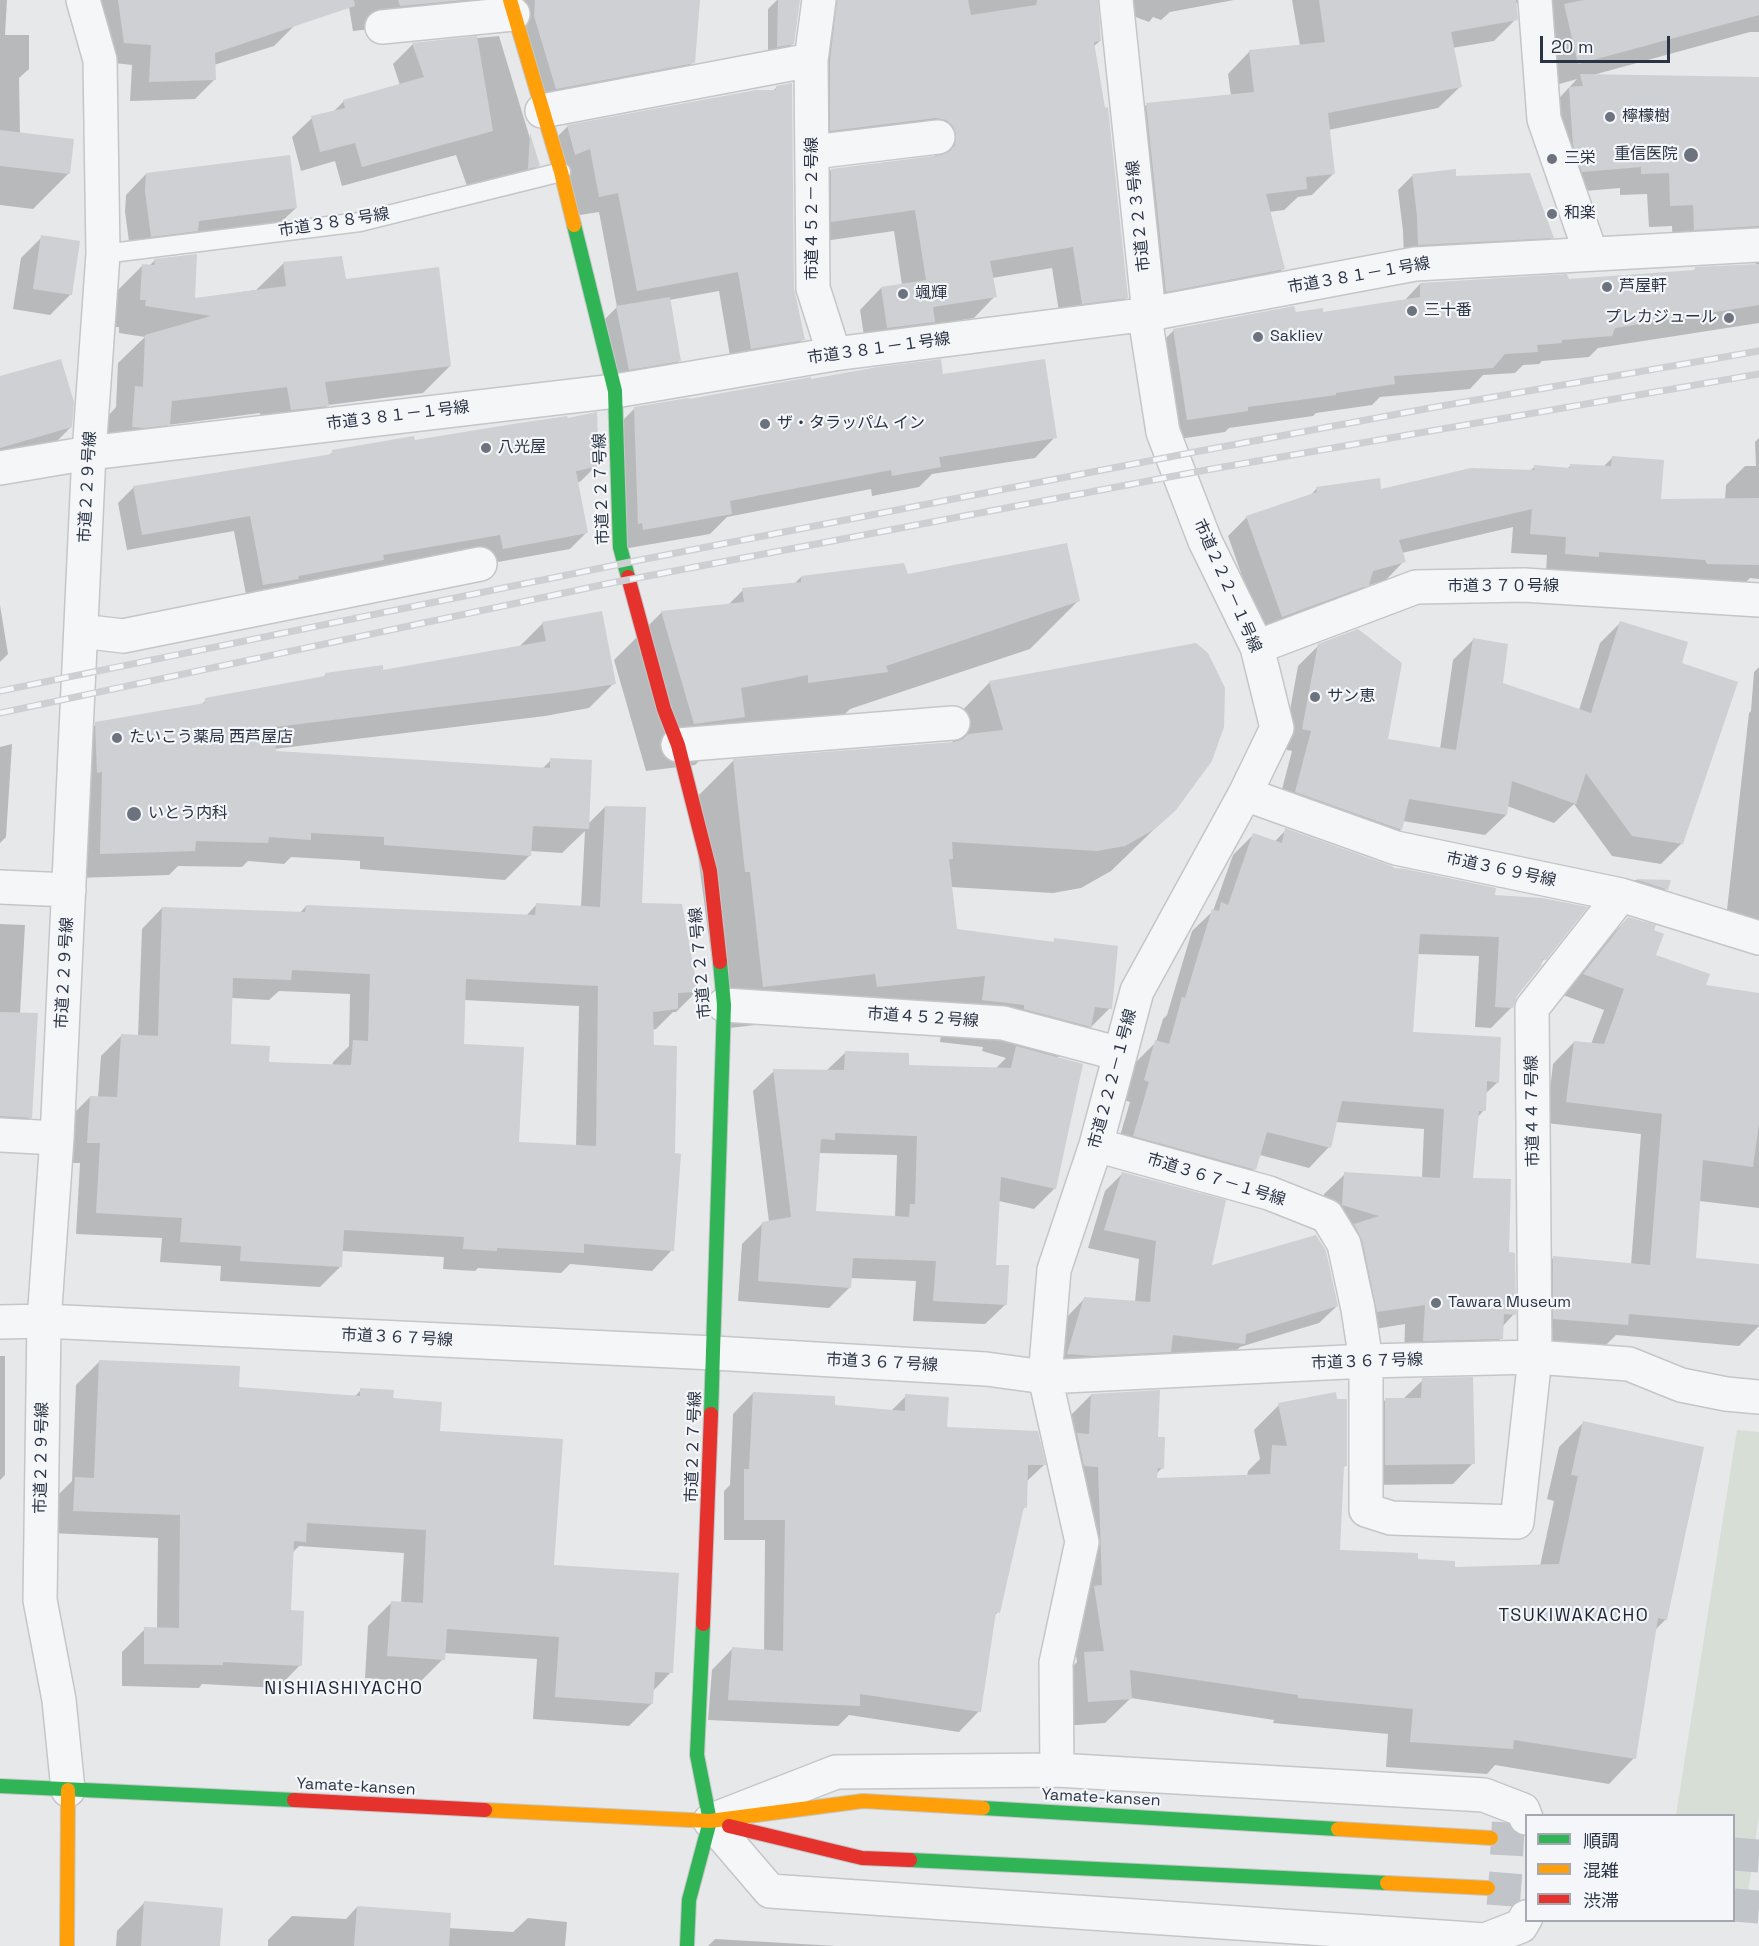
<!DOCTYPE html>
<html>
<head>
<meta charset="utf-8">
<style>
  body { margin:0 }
  #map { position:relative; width:1759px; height:1946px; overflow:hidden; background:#e6e8ea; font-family:"Space Grotesk","Noto Sans JP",sans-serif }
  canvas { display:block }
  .legend { position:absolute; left:1525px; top:1814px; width:210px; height:108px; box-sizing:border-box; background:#f4f6f9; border:2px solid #a4a8b1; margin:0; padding:8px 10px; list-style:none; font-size:18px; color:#2b3445 }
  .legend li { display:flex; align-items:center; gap:12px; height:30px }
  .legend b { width:30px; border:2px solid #a4a8b1 }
  .scale { position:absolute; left:1540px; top:36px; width:130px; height:27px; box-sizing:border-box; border:3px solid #2b3445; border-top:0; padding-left:8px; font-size:18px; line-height:21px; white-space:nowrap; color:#2b3445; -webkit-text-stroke:4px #f4f6f9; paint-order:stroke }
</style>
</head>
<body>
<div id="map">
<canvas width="1759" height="1946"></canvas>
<ul class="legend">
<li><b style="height:8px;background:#30b455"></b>順調</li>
<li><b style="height:8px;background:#ff9f0a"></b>混雑</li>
<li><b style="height:8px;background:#e5322d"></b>渋滞</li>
</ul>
<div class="scale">20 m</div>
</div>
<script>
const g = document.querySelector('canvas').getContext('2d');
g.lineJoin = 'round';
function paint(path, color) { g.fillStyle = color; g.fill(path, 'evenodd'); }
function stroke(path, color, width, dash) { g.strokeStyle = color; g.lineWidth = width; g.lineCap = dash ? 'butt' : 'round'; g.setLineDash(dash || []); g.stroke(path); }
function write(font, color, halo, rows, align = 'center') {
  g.font = font + ' "Space Grotesk","Noto Sans JP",sans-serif'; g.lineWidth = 4.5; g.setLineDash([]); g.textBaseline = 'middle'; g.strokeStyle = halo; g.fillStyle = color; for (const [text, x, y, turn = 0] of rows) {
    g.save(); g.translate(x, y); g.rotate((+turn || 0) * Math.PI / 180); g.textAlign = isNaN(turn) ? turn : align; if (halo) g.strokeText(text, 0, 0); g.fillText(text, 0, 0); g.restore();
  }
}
const green = new Path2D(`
  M1737 1430 1759 1432V1815L1744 1921 1734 1920V1816L1676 1815Z`);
const shadow = new Path2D(`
  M0 0H7L5 35H29V69L19 78 20 134 69 173 33 209 0 205Z
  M96 0H330L294 26 274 46 214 65 215 79 195 99 130 101 132 65 105 62Z
  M349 0H685L693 62 671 84 535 110 507 17 469 18 353 31 348 1Z
  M777 0H799L793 43 783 54 768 56V9Z
  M824 0H1234L1170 12 1161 20 1153 17 1149 22 1096 2 1100 41 1093 47 1127 297 1105 319 1061 324 1052 268 992 278 995 296 974 318 930 325 912 343 866 349 860 310 881 288 902 285 894 231 810 243V192L831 170 936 158 932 148 809 152Z
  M1292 0H1759V32H1750L1593 75 1759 78V323L1598 348 1589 357 1542 361 1539 364 1523 365 1515 373 1483 375 1470 389 1380 397 1372 405 1316 413 1313 416 1229 428 1225 432 1166 441 1152 352 1174 330 1295 313H1322L1404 301 1420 284 1568 281 1692 272 1695 269 1756 265 1753 256 1673 251 1672 226 1649 227 1647 194 1620 195V188L1561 193 1548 110 1577 79 1556 85 1521 4 1515 3 1516 19 1494 41 1452 48 1460 87 1438 108 1328 130 1333 174 1312 195 1298 197 1284 210 1269 212 1283 269 1262 290 1144 313 1125 127 1146 105 1231 96 1228 74 1249 52 1300 46Z
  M499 36 538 165 518 185 471 197 456 155 342 186 335 161 301 171 292 137 312 118 332 113 344 101 400 85 393 64 413 44Z
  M777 87 793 288 803 339 783 359 732 368 719 291 669 300 680 360 659 381 609 389 596 328 617 307 599 212 580 215 548 146 567 127 772 92Z
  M146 174 296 208 275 228 131 256 125 212 126 195Z
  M1412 176 1455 177 1552 237 1538 251 1404 259 1403 231 1398 190Z
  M42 237 71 294 50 315 13 309 21 258Z
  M155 260 193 299 256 290 284 263 344 280 450 366 423 393 328 405 300 433 264 437 260 413 168 425 141 451 105 454 109 415 116 407 118 363 145 337 119 333V327H113L115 293 142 266H149Z
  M942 376 1055 437 1035 458 932 474 919 487 872 496 871 489 727 517 710 534 623 549 614 429 635 408 810 381Z
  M0 378 71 427 45 453 0 465Z
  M1759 438V579L1750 578 1744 584 1583 571 1578 575 1546 573 1547 555 1511 553 1513 527 1402 553 1404 561 1385 581 1366 586 1348 604 1263 636 1228 536 1247 517 1310 496 1317 488 1380 491 1530 471 1535 466 1567 469 1571 465 1603 467 1612 458 1659 500H1725L1726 485 1745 466H1756L1755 442Z
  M414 442 597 465 581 481 577 483 586 533 570 549 487 564 485 550 373 569 367 575 247 600 234 531 127 550 118 503 134 487 328 456 333 452Z
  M907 576 1078 601 1030 649 850 709 839 720 732 728 695 765 646 771 614 660 662 612 728 605 743 590 794 584 801 577Z
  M0 605 8 654 0 662Z
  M543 623 614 683 589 708 545 716 274 749V752L542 769 551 760 587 825 605 807 640 905 696 992 676 1012H673L656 1029 652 1030 672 1250 652 1271 570 1264 561 1273 478 1268 475 1271 443 1269 444 1257 342 1251 341 1266 320 1287 220 1281 221 1266 160 1262 162 1238 76 1234 80 1163H67L69 1118 90 1097 98 1098 101 1056 122 1035 138 1036 142 929 162 908 300 913 306 906 526 916 536 905 581 907 585 831 562 853 530 851V855L505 880 360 869V861L291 857 284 864 248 861 242 867 178 866 169 875 76 878 71 749 96 724 200 706 206 700 323 678 326 674 382 672 519 647ZM279 991 350 994 349 1046 333 1062 332 1066 268 1064 230 1046 231 998 269 1000ZM464 1000 579 1006 576 1147 518 1144 462 1046Z
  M1620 623 1680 664 1682 843 1661 864 1612 856 1574 804 1554 823 1507 806 1506 815 1485 835 1403 821 1401 829 1380 850 1276 812 1292 751 1283 749 1298 666 1319 645 1386 740 1440 749 1453 660 1474 639 1501 684 1579 710 1600 643Z
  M1759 667V931L1725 928 1749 713 1751 711 1754 672Z
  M990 682 1175 809 1111 871 1081 888 1053 893 951 887 956 930 1052 943 1055 940 1110 1008 1068 1050H1066L1057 1058 1054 1189 1034 1209 999 1201 995 1266 1006 1304 985 1324 913 1321 916 1281 850 1278V1287L829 1308 738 1301 742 1244 763 1223 769 1222 753 1091 774 1071H826L845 1053 907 1066 996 1068 1006 1058 982 1051 983 1047 940 1042 943 1017 835 1029 833 1016 721 1029 691 803 733 761 953 743 948 725ZM819 1153 897 1155 895 1218 815 1212Z
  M12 744 6 837 0 843V747Z
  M1286 830 1391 870 1493 896 1544 959 1516 996 1512 1007 1491 1028 1475 1027 1479 956 1417 954 1412 1034 1498 1082 1485 1094 1484 1110 1477 1118 1472 1180 1508 1254 1514 1314 1502 1327 1501 1338 1481 1359 1404 1361 1405 1324 1357 1332 1323 1225 1324 1194 1345 1174 1422 1178 1424 1129 1335 1122 1329 1147 1309 1168 1260 1155 1254 1169 1234 1189 1114 1156 1130 1102 1124 1100 1135 1063 1156 1042 1163 1019 1167 1015 1192 931 1213 911 1233 855 1254 834 1274 842Z
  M1635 880 1669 882 1666 889 1646 910 1616 900Z
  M1628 918 1654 955 1704 986 1759 994V1208L1699 1201 1694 1259 1759 1265V1326L1739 1346 1616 1335 1605 1346 1533 1339 1532 1279 1553 1258 1631 1265 1641 1134 1546 1123 1553 1064 1574 1042 1591 1044 1604 1010 1563 995 1607 940Z
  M0 924 25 925 20 1014 31 1117 7 1141H0Z
  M1123 1173 1210 1267 1337 1306 1319 1323 1240 1347 1226 1361 1167 1354 1152 1369 1050 1371 1067 1317 1084 1299 1135 1302 1139 1259 1088 1248 1105 1191Z
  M0 1356H5V1475L0 1480Z
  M99 1362 237 1388 354 1397 361 1390 392 1399 438 1432 552 1566 671 1672 653 1691 652 1703 629 1726 533 1719 537 1659 444 1653 443 1659 420 1682 365 1678 368 1626 391 1603H401L404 1553 299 1546 292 1553 290 1612 300 1665 278 1688 202 1684 199 1688 122 1686V1652L145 1629H157L158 1538 51 1533 52 1501 72 1481 76 1385Z
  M1423 1380 1473 1463 1453 1484 1365 1485V1420L1385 1400 1403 1399Z
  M753 1393 833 1407 891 1411 906 1396 945 1429 1044 1465 1026 1482 1025 1507 1021 1511 998 1612 994 1616 979 1711 959 1732 849 1715 838 1726 708 1720 712 1670 732 1649 764 1651 765 1540H724V1491L730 1485 733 1414Z
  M1091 1395 1157 1439 1162 1468 1156 1474V1480L1247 1476 1248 1471 1260 1459 1254 1430 1279 1405 1346 1465 1343 1468 1338 1551 1416 1560 1453 1569 1540 1566 1554 1501 1547 1499 1559 1447 1584 1422 1666 1619 1654 1631 1634 1758 1609 1784 1495 1765 1487 1774 1386 1767 1388 1734 1273 1723 1274 1720 1131 1698 1105 1723 1063 1726 1060 1679 1077 1662 1069 1612 1066 1420Z
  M144 1903 218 1946H116L117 1931Z
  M357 1907 448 1928 513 1932 528 1918 567 1922 565 1946H268V1940L292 1916 346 1919Z
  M715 1939 836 1946H708Z`);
const building = new Path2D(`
  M118 0H354L355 6 215 53 216 80 149 82 151 45 124 43Z
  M398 0H464L400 6Z
  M535 0H700L695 63 556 89 534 16Z
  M778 0H800L794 44 777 47Z
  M837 0H968L971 15 1036 5 1037 0H1098L1101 41 1094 42 1105 108 1108 107 1128 298 1082 304 1073 247 990 261 997 297 933 307 935 322 887 328 881 287 926 280 915 210 831 222V169L941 155 949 152 955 145 956 134 953 126 946 120 936 118 830 131V61Z
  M1319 0H1516L1518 20 1451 32 1462 87 1328 113 1335 174 1306 177 1307 189 1266 194 1285 269 1166 292 1146 103 1254 92 1249 50 1325 42Z
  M1584 0H1759V15L1578 64 1564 4Z
  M477 36 493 131 362 167 355 143 320 152 311 116 345 108 343 100 424 77 412 43Z
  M1580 74 1759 77V226L1694 230 1693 205 1670 206 1669 173 1641 174V167L1582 172 1573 145 1569 87 1583 86Z
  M792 83 794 288 805 340 751 349 738 272 637 291 618 193 599 197 590 149 575 155 567 125 756 90H776V86Z
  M0 130 74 139 70 174 0 166Z
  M530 133 540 166 528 169Z
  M290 155 297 208 199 221 198 231 151 237 145 191 146 173Z
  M1456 169V176L1530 173 1554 238 1418 245 1417 216 1412 174Z
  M41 235 80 241 72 295 33 289Z
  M197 254 195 298 286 286 283 262 342 256 346 279 439 267 451 366 325 382 329 406 291 410 287 387 172 401 170 425 144 428 132 427 135 386 143 387 145 335 211 316 145 306 146 300H140L142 264 155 265 154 259Z
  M1759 264V305L1615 328 1612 336 1562 340V343L1537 345 1538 352 1505 354 1493 368 1394 376 1395 384 1336 393V395L1248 407V411L1187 420 1173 329 1294 306 1296 312 1323 308V312L1420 297V283L1567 274 1569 279 1695 270V267Z
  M670 297 681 361 629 370 616 306Z
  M61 359 74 402 72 427 0 448V376Z
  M941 359 943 374 1045 359 1057 438 939 457 941 467 892 476 891 470 730 501 732 514 643 530 642 523 638 524 634 407 688 398 689 399 811 377V379L878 367Z
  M597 412 599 466 576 471 588 533 503 549 500 535 383 555 384 560 298 576 299 579 263 585 250 516 142 535 133 486 332 454V450L414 436 415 440 513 424 567 416 568 418Z
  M1612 456 1664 460 1661 499 1759 498V565L1707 564 1705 560 1599 552V557L1565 554 1566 537 1530 534 1532 509 1399 540 1406 562 1373 571 1369 585 1282 617 1246 516 1317 492 1316 487 1380 478 1381 489 1471 468 1534 470V465L1570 468V464L1611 466Z
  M1067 543 1080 601 886 666 888 672 808 683V675L741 688 745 717 694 724 661 611 744 602 742 588 801 582V576L904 563 908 574Z
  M602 611 616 684 571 691 275 727 276 751 550 768V758L592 760 589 829 533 826 531 856 384 845V837L311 833V840L269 837 268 843 196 841 195 851 100 854 102 772 97 773 95 722 205 703V698L325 676V673L383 665V670L546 641 542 622Z
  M1620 621 1688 642 1682 663 1738 682 1683 844 1632 836 1586 773 1576 804 1512 781 1507 815 1409 799 1402 830 1295 792 1311 731 1302 729 1318 644 1358 629 1402 663 1388 739 1456 750 1473 638 1508 644 1503 683 1591 713Z
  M1196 643 1208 653 1225 688 1224 727 1212 761 1176 810 1155 829 1125 846 1097 851 952 842 953 859H949L957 929 1054 942V938L1118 946 1112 1009 1095 1007 1091 1027 1024 1009V1005L982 1000 985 976 877 987 875 974 763 987 750 872H745L733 759 954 742 963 739 968 734 1003 730 989 681Z
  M605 806 646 807 642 903 682 904 698 992 678 993V1009L653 1012 654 1045 677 1046 675 1153 681 1154 674 1251 584 1244V1253L497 1248V1251L463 1249 464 1237 344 1230 342 1267 240 1261 241 1246 180 1242 182 1218 96 1213 100 1143H87L90 1096 117 1097 121 1034 158 1036 162 907 305 912 306 905 535 915 536 903 600 907ZM292 970 370 974 368 1041 353 1040 351 1065 269 1062 270 1046 231 1044 233 978 291 980ZM466 979 598 986 596 1146 519 1142 524 1047 464 1044Z
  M1285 828 1394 867 1393 868 1405 869 1496 888 1495 895 1542 898 1588 907 1546 960 1542 959 1541 966 1517 996 1513 1008 1495 1007 1499 937 1420 934 1413 1032 1501 1037 1499 1083 1487 1081 1486 1111H1479L1473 1178 1511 1179 1509 1252 1515 1253 1516 1315 1504 1314 1503 1339 1423 1341 1425 1305 1377 1312 1362 1240 1354 1224 1379 1216 1342 1205 1344 1172 1440 1178 1444 1109 1342 1101 1331 1148 1267 1132 1256 1170 1133 1136 1149 1082 1144 1080 1155 1040 1169 1044 1182 997 1185 998 1212 909 1219 911 1221 902 1228 905 1253 833 1282 843Z
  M1635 879 1671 880 1668 890Z
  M1628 917 1656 925 1654 930 1664 934 1656 955 1710 974 1706 985 1759 993V1123L1753 1167 1703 1160 1696 1258 1759 1264V1325L1629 1314 1628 1325 1553 1319V1256L1650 1265 1662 1114 1566 1102 1574 1041 1604 1044 1624 989 1583 974Z
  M0 1012 38 1013 32 1118 0 1116Z
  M1016 1046 1083 1064 1056 1189 1001 1177 996 1265H1009L1007 1305 933 1301 936 1261 853 1258 851 1288 758 1281 762 1222 791 1217 773 1069 844 1070 845 1051 909 1053V1065L1011 1068ZM835 1133 917 1136 915 1204H910L909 1217 816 1211 821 1139 835 1140Z
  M1122 1172 1226 1200 1212 1265 1316 1235 1326 1251 1338 1306 1246 1334 1245 1344 1173 1335 1171 1352 1092 1356 1067 1354 1084 1297 1150 1302 1156 1241 1104 1230Z
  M99 1360 240 1366 239 1387 360 1396V1388L394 1390 393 1398 442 1402 440 1431 563 1439 554 1565 679 1573 673 1673 655 1672 653 1704 555 1697 559 1637 447 1629 445 1660 387 1656 391 1601 423 1603 426 1530 307 1523 306 1542 294 1541 291 1610 304 1611 302 1666 223 1662V1665L144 1664V1627L179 1628 180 1515 73 1511 75 1477 94 1478Z
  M1473 1377 1475 1464 1385 1465V1398H1421L1422 1378Z
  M1160 1390 1158 1437H1165L1164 1469 1158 1468 1157 1478 1270 1474 1272 1445 1287 1446 1278 1403 1336 1392 1337 1399H1347V1466H1344L1340 1550 1418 1553V1559L1455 1561V1567L1559 1564 1578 1476 1571 1475 1583 1421 1704 1447 1667 1620 1658 1618 1636 1759 1514 1740 1513 1749 1410 1742 1413 1709 1298 1698V1695L1130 1670 1132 1699 1088 1702 1084 1652 1104 1651 1094 1586 1102 1585 1098 1467 1084 1466 1077 1433 1089 1434 1091 1394Z
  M753 1392 835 1396V1405L905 1411V1394L949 1397 947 1427 1038 1431 1046 1465H1028L1027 1508 1024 1507 1000 1613 996 1612 981 1712 860 1694V1706L728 1700 732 1647 783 1651 785 1520H744V1469H749Z
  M144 1901 223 1908 220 1946H141Z
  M357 1906 451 1913 449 1946H354Z`);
const secondaryTunnel = new Path2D(`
  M1491 1838 1526 1840
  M1734 1854 1759 1856
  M1488 1888 1526 1891
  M1734 1905 1759 1907`);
const lane = new Path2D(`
  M103 254 360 222 561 172`);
const street = new Path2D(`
  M1535 0 1544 119 1591 254
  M382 27 513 14
  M811 60 813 288 834 354
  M542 111 811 60 819 0
  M813 152 938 137
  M0 468 89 453 615 391 834 354 1149 314 1415 264 1759 245
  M81 631 123 636 480 564
  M1257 647 1416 587 1524 585 1759 600
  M678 745 953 723
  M1245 794 1396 848 1621 895 1759 938
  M0 887 69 890
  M724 1005 1003 1023 1120 1054
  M0 1135 57 1138
  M1096 1145 1269 1193 1327 1216 1344 1244 1358 1309 1366 1361V1510L1391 1518 1517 1522 1535 1357 1532 1008 1621 895
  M0 1322 44 1321 714 1353 986 1369 1045 1377 1366 1361 1535 1357 1629 1364 1681 1385 1726 1394 1759 1397
  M1057 1770 1056 1663 1082 1542 1045 1377 1054 1270 1096 1145 1137 991 1245 794 1277 728 1257 647 1205 541 1163 432 1147 330 1149 314 1116 0
  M68 1790 59 1700 40 1600 44 1321 57 1138 89 453 103 254 100 60 83 0
  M1526 1818 1523 1810 1484 1795 1057 1770 836 1772 710 1821 770 1891 1485 1940 1521 1926 1526 1917`);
const fast = new Path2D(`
  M574 225 615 391 620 547 628 577
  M711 1414 724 1005 720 962
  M0 1786 294 1800
  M983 1808 1338 1829
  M910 1860 1387 1883
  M687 1946 689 1900 710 1821 697 1755 703 1624`);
const slow = new Path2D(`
  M510 0 561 172 574 225
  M485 1810 710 1821 863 1801 983 1808
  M1338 1829 1491 1838
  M1387 1883 1488 1888
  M67 1946 68 1790`);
const jam = new Path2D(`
  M628 577 664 709 678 745 710 871 720 962
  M703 1624 711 1414
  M294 1800 485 1810
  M729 1826 862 1858 910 1860`);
const rail = new Path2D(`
  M0 691 645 559 1200 451 1430 408 1759 351
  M0 713 611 583 1206 470 1759 374`);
const markers = [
  [1610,117,6,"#6c737f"],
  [1691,155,8,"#6c737f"],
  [1552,159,6,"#6c737f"],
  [1552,214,6,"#6c737f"],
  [1607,287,6,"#6c737f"],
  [903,294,6,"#6c737f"],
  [1412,311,6,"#6c737f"],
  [1729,318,6,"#6c737f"],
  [1258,337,6,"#6c737f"],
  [765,424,6,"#6c737f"],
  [486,448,6,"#6c737f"],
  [1315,697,6,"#6c737f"],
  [117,738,6,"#6c737f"],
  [134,814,8,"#6c737f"],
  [1436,1303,6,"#6c737f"]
];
const poiNames = [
  ["檸檬樹",1622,117],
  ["重信医院",1678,155,"right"],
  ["三栄",1564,159],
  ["和楽",1564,214],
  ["芦屋軒",1619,287],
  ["颯輝",915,294],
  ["三十番",1424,311],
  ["プレカジュール",1717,318,"right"],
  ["Sakliev",1270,337],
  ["ザ・タラッパム イン",777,424],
  ["八光屋",498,448],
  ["サン恵",1327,697],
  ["たいこう薬局 西芦屋店",129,738],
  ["いとう内科",148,814],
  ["Tawara Museum",1448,1303]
];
const streetNames = [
  ["市道４５２－２号線",813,209,-90],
  ["市道２２３号線",1139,216,-96],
  ["市道３８８号線",334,223,-9],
  ["市道３８１－１号線",1359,276,-10],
  ["市道３８１－１号線",879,349,-8],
  ["市道３８１－１号線",398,416,-7],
  ["市道２２９号線",88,487,-87],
  ["市道２２７号線",602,489,-92],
  ["市道２２２－１号線",1227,586,66],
  ["市道３７０号線",1503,587],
  ["市道３６９号線",1501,870,12],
  ["市道２２７号線",701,963,-95],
  ["市道２２９号線",65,973,-87],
  ["市道４５２号線",923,1018,4],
  ["市道２２２－１号線",1113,1079,-75],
  ["市道４４７号線",1533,1111,-91],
  ["市道３６７－１号線",1216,1180,17],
  ["市道３６７号線",397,1338,3],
  ["市道３６７号線",1367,1362,-2],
  ["市道３６７号線",882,1363,3],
  ["市道２２７号線",694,1447,-88],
  ["市道２２９号線",42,1458,-89],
  ["Yamate-kansen",356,1787,3],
  ["Yamate-kansen",1101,1798,3]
];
const neighbourhoodNames = [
  ["TSUKIWAKACHO",1574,1616],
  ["NISHIASHIYACHO",344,1689]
];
paint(green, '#d6ded6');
paint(shadow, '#0003');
paint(building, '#ced0d3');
stroke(secondaryTunnel, '#c1c4c9', 33, [33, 16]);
stroke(lane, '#c4c6c8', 21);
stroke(street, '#c4c6c8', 36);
stroke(fast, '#c4c6c8', 16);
stroke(slow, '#c4c6c8', 16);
stroke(jam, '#c4c6c8', 16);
stroke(lane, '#f5f6f7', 18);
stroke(street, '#f5f6f7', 33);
stroke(fast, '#30b455', 14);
stroke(slow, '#ff9f0a', 14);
stroke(jam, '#e5322d', 14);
stroke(rail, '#cecfd2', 7);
stroke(rail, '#f4f6f9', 4.5, [14]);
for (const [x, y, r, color] of markers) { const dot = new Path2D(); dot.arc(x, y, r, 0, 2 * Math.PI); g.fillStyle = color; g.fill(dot); stroke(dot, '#f4f6f9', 2); }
write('16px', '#2b3445', '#f4f6f9', poiNames, 'left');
write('16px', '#2b3445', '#f4f6f9', streetNames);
g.letterSpacing = '1.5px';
write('18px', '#1d2536', '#f4f6f9', neighbourhoodNames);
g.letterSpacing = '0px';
</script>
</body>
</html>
